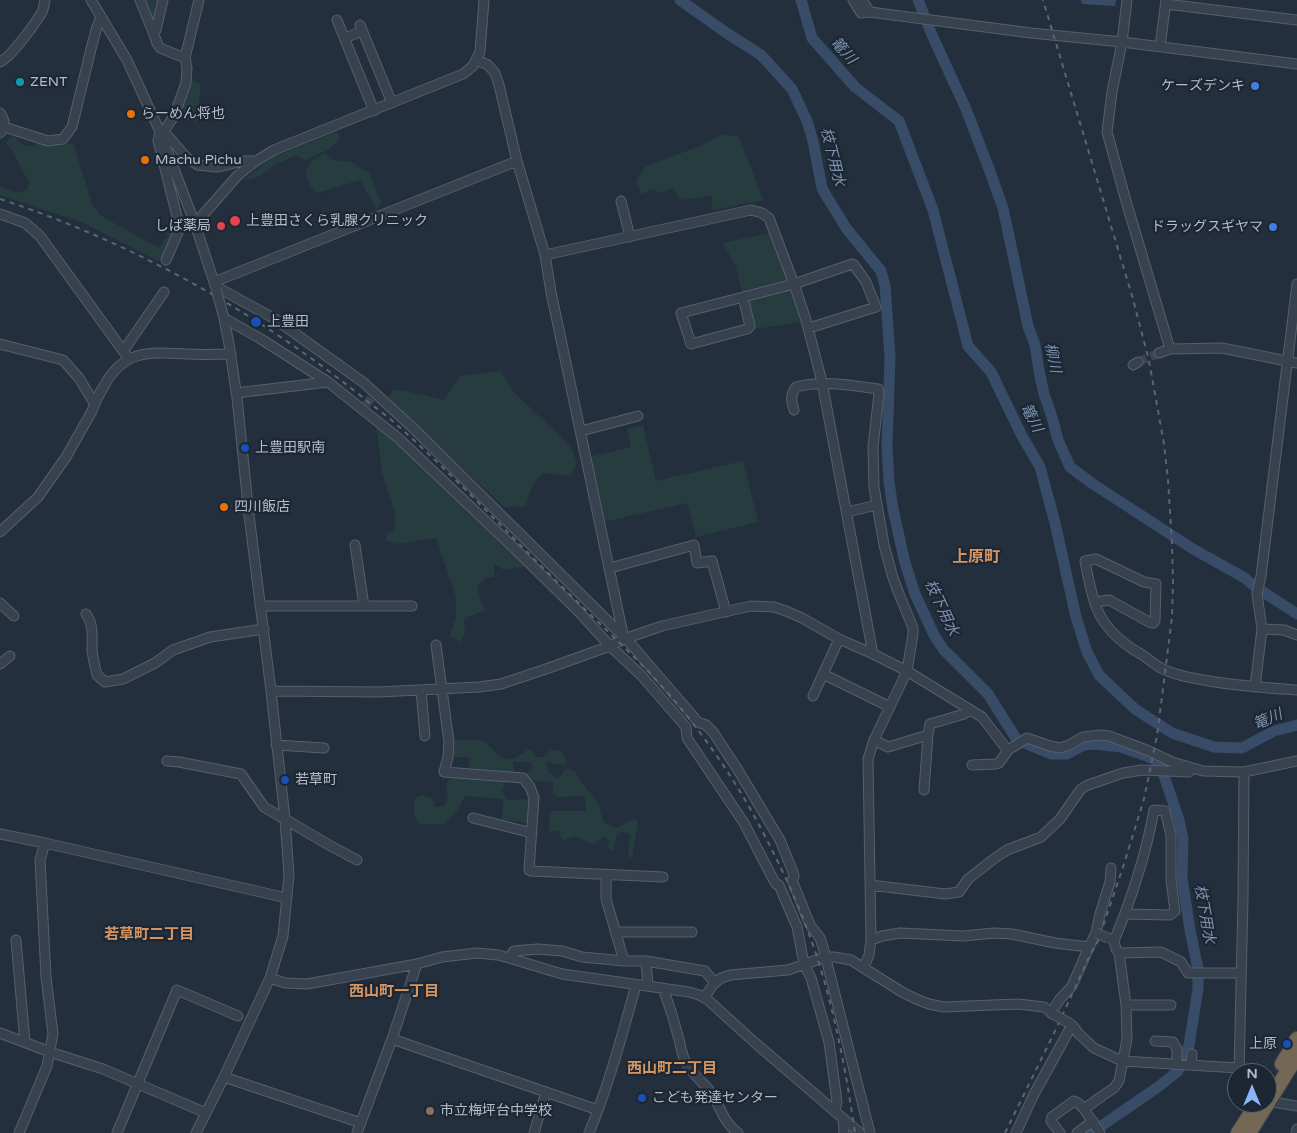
<!DOCTYPE html>
<html>
<head>
<meta charset="utf-8">
<style>
  body { margin:0 }
  #map { position:relative; width:1297px; height:1133px; overflow:hidden; background:#242f3e; font-family:"Varela Round",sans-serif }
  canvas { display:block }
  .north { position:absolute; left:1227px; top:1063px; width:50px; height:50px; box-sizing:border-box; background:#1d2633; border:1px solid #59626f; border-radius:50%; rotate:0deg; font-size:14px; font-weight:700; line-height:20px; text-align:center; color:#b4bcc9 }
  .north::after { content:''; display:block; margin:auto; width:18px; height:22px; background:#8ab4f8; clip-path:polygon(50% 0,100% 100%,50% 72%,0 100%) }
</style>
</head>
<body>
<div id="map">
<canvas width="1297" height="1133"></canvas>
<div class="north">N</div>
</div>
<script>
const g = document.querySelector('canvas').getContext('2d');
g.lineJoin = 'round';
function paint(path, color) { g.fillStyle = color; g.fill(path, 'evenodd'); }
function stroke(path, color, width, dash) { g.strokeStyle = color; g.lineWidth = width; g.lineCap = dash ? 'butt' : 'round'; g.setLineDash(dash || []); g.stroke(path); }
function write(font, color, halo, rows, align = 'center') {
  g.font = font + ' "Varela Round","Noto Sans JP",sans-serif'; g.lineWidth = 4.5; g.setLineDash([]); g.textBaseline = 'middle'; g.strokeStyle = halo; g.fillStyle = color; for (const [text, x, y, turn = 0] of rows) {
    g.save(); g.translate(x, y); g.rotate((+turn || 0) * Math.PI / 180); g.textAlign = isNaN(turn) ? turn : align; if (halo) g.strokeText(text, 0, 0); g.fillText(text, 0, 0); g.restore();
  }
}
const green = new Path2D(`
  M143 0H160L153 23Z
  M189 79 201 84 196 122 177 117Z
  M337 131 340 139 328 150 305 160 296 155C290 158 283 161 277 164 264 172 259 180 243 180L275 156Z
  M721 135 739 136 763 200 713 210 711 196 682 200 672 188 661 193 653 189 641 194 636 181 645 167 702 145Z
  M13 136 24 146H33L39 141 56 146 73 143 92 204 100 215 155 246 160 247 167 236 169 226 172 222 177 224 176 230 165 256 158 261 86 224 0 195V186L18 193 27 190 29 183 12 150 5 142Z
  M325 153 333 160 351 162 369 173 381 202 377 209 360 180 317 193 311 187 305 172 312 161Z
  M769 233 803 321 755 329 749 320 736 267 723 243Z
  M501 371 512 390 570 446 577 462 571 476 543 473 532 486 526 506 504 507 388 398 393 390 406 391 444 400 460 376Z
  M643 425 656 481 743 461 758 522 696 537 687 503 604 522 589 457 631 447 627 429Z
  M376 426 398 442 458 502 528 566 504 570 494 564V577L485 578 477 586 481 601 486 610 464 618 465 632 461 642 450 636 456 617V597L436 538 398 544 386 541 387 533 395 531V512L382 473Z
  M453 740C461 740 477 739 484 742 488 744 491 748 493 750 507 763 513 761 527 750H531L537 757H543L551 750 562 751 567 761 565 765 547 762C547 773 549 774 558 778L563 774V771L569 768 575 772 598 804 603 821 608 825 618 828 632 819 638 821 632 857H628L630 834 623 832 617 833 613 851 607 848 609 842 604 836 594 845 575 836 563 840 558 831H548L551 811H586L585 796 558 797 553 794V782L534 781 527 777V773L532 768 531 762H513L514 770 513 775 469 772V757H453L451 753Z
  M450 777 499 778 505 784 502 791 508 800 531 799 528 823 502 820 503 799 466 796 461 802 459 810 444 824H419C413 816 413 808 415 798L421 795 432 798 435 807 445 806 448 795 446 785Z`);
const water = new Path2D(`
  M1081 0H1116L1115 6 1082 4Z`);
const river = new Path2D(`
  M680 0 728 34 761 55 792 89 807 121 813 141 822 188 827 197 846 228 881 271 885 285 890 357 887 446 889 482 893 509 905 563 915 594 934 635 943 649 988 694 1017 740 1051 754H1067L1084 745 1095 744 1121 747 1147 756 1155 760 1160 764 1179 820 1183 839 1182 878 1190 930 1198 969V989L1189 1045 1185 1056 1177 1072 1158 1087 1091 1133
  M801 0 812 38 855 87 899 121 933 210 968 346 991 372 1022 436 1040 467 1055 523 1076 617 1087 652 1099 675 1135 709 1172 733 1214 747 1242 748 1274 731 1297 725
  M918 0 932 35 966 109 989 169 1003 208 1028 326 1035 345 1039 371 1044 394 1052 417 1058 440 1070 467 1093 484 1193 549 1245 578 1254 586 1297 614`);
const minorTunnel = new Path2D(`
  M1138 362 1159 353
  M366 405 371 398`);
const minor = new Path2D(`
  M91 0 127 60 160 132 195 224 215 285
  M140 0 153 32
  M163 0 156 30 153 32 157 43 160 48 185 58
  M853 0 861 13 870 12 1031 33 1122 42 1297 64
  M862 0 870 12
  M1127 0 1122 42 1112 92 1107 132 1126 201 1170 349
  M1166 4 1297 20
  M337 20 374 111
  M360 25 392 103
  M345 38 362 31
  M1160 47 1166 0
  M477 60 488 65 495 73 499 85 517 161 545 255 551 292 624 639
  M0 62C11 57 35 24 42 12 44 8 44 4 45 0
  M0 113C5 120 5 127 0 133
  M4 127 48 141 63 139 72 127 90 53 96 30 101 17
  M161 132 167 135 187 158 198 165 216 167 223 166 242 161H256
  M621 201 630 237
  M0 214 25 223 40 236 129 359
  M195 224 238 175 256 161 274 150 463 74 473 66 480 52 484 0
  M545 255 751 210 762 213 769 218 794 284 806 320 822 382 873 654
  M166 260 180 228 158 141 160 132 166 128 174 116 186 83 187 68 185 58 199 0
  M214 282 517 161
  M215 286 275 319 364 383 412 427 630 643 698 722 706 725 713 732 738 770 780 840 793 872 794 877 792 880 810 925 820 938 823 947 870 1133
  M743 297 750 326 747 329 691 344 681 313 794 284 852 264 854 265 866 282 876 307 809 328
  M224 318 261 339 328 382 397 437 512 546 580 613 610 646 641 675 686 727 687 738 744 823 773 879 776 884 779 885 797 927 804 964 811 978 829 1042 837 1102 835 1111
  M0 344 63 360 79 378 94 403
  M124 350 164 292
  M1159 353 1170 349 1222 348 1297 363
  M1133 365 1138 362
  M236 393 328 382
  M794 410C791 401 790 395 796 387 823 380 850 385 878 389L879 393 873 447 874 487 884 545 893 578 899 594 913 628V634L907 671 874 740 868 759 871 940
  M581 431 638 416
  M847 512 877 505
  M0 532 38 497 66 457 92 411C95 402 99 394 104 386 124 349 150 352 188 354 202 355 216 354 231 354
  M355 545 364 606
  M610 568 694 545 697 563 712 561 726 612
  M1095 602 1109 600 1151 623H1153L1155 621 1156 584 1144 582 1096 559 1085 561C1088 577 1091 594 1097 609 1105 628 1122 643 1139 653 1147 657 1153 664 1161 668 1176 676 1193 678 1209 681 1238 686 1268 688 1297 690
  M0 603 14 616
  M260 606H412
  M86 614C94 625 92 637 92 650 93 659 95 667 97 675L105 682 123 679 155 663 173 650 210 637 264 629
  M1262 629 1284 630 1297 635
  M436 645 449 742 448 757 444 772 523 778 530 787 534 798 529 870 531 871 663 877
  M0 664 10 656
  M823 674 890 707
  M1255 687 1262 629 1257 594 1261 576 1297 284
  M421 690 425 736
  M271 691 379 692 479 687 501 684 546 669 610 646 624 639 662 626 751 606 774 607 786 611 802 618 839 639 873 654 907 671 982 717 1005 747 1009 749 1013 747 1027 738 1050 746 1060 748 1069 745 1083 737 1101 735 1109 736 1149 751 1172 762 1203 771 1244 772 1297 761
  M813 696 839 639
  M874 740 888 747 928 735 930 724 964 714 970 710
  M276 745 324 748
  M167 761 179 762 241 774 264 807 329 845 357 860
  M972 765 996 764 999 763 1009 749
  M924 790 928 735
  M473 818 532 833
  M0 834 45 843 287 898
  M606 875V899L624 961H646L705 971 715 983 721 978 730 975 788 970 825 957H834L851 960 902 992 916 999 929 1004 944 1007 1018 1004 1044 1007 1053 1014
  M870 885 945 894 959 892 968 879 995 858 1007 850 1041 837 1060 819 1081 789 1088 785 1123 773 1142 770 1189 772
  M615 932H692
  M16 940 25 1042
  M1114 941C1131 900 1146 854 1154 810L1165 811 1171 835V880L1175 911 1170 915 1125 914
  M1119 953 1161 952 1181 962 1188 973H1241
  M509 958 514 951 538 949 562 951 582 957 624 961
  M646 961 648 986
  M864 967 869 955 871 940 882 936 900 933 963 936 994 933 1012 934 1055 943 1089 947 1096 933 1100 914 1110 882 1111 868
  M270 978 285 983 307 984 417 964 442 957 477 953 498 955 509 958 562 974 689 992 699 995 708 1000 753 1041 860 1133
  M663 988C669 1004 674 1020 678 1036 681 1045 681 1054 686 1062 692 1075 705 1083 713 1095 720 1108 725 1124 738 1133
  M704 998 715 982
  M1126 1005H1171
  M1051 1013 1060 999 1072 986 1089 947
  M1069 1023 1072 1025 1079 1034 1094 1048 1122 1061 1239 1068
  M0 1033 50 1052 103 1069 206 1113
  M392 1039 598 1110
  M1155 1041 1173 1042 1177 1049V1064
  M1191 1065 1192 1054
  M1239 1073 1243 898 1244 772
  M224 1077 361 1123
  M1267 1101 1297 1106
  M843 1119 844 1133
  M19 1133 47 1066 53 1034 46 977 40 860 45 843
  M117 1133 177 990 238 1016
  M196 1133 224 1077 270 978 283 936 289 875 285 819 271 691 249 515 237 398 229 344 224 318
  M357 1133 392 1039 417 964
  M534 1133 546 1092
  M589 1133C609 1085 622 1035 636 985
  M1016 1133 1033 1096 1072 1025
  M1060 1133 1051 1121 1052 1117 1074 1101 1078 1103 1084 1109
  M1077 1133 1093 1121
  M1100 1133 1084 1109 1102 1096 1114 1088 1119 1081 1127 1039 1126 1005 1119 953 1116 949 1114 941 1111 939
  M1296 1133 1297 1129`);
const highway = new Path2D(`
  M1282 1064 1297 1039
  M1238 1133 1251 1113
  M1249 1133 1297 1056`);
const rail = new Path2D(`
  M0 199C131 242 253 310 361 396 373 406 386 415 397 425 450 472 499 524 549 574 579 604 610 633 640 663 686 710 727 765 758 823 783 870 806 919 821 970 837 1023 847 1078 855 1133
  M1005 1133 1057 1027 1090 955 1098 941 1124 864 1144 799 1157 736 1172 617 1173 583 1172 544 1168 480 1164 444 1149 361 1133 299 1043 0`);
const minorBridge = new Path2D(`
  M216 289 224 318
  M1096 933 1108 938
  M1053 1014 1069 1023`);
const markers = [
  [20,82,5,"#0f9aa8"],
  [1255,86,5,"#3f7fe0"],
  [131,114,5,"#e8710a"],
  [145,160,5,"#e8710a"],
  [235,221,6,"#e0444e"],
  [221,226,5,"#e0444e"],
  [1273,227,5,"#3f7fe0"],
  [256,322,6,"#1a4fb4"],
  [245,448,5,"#1a4fb4"],
  [224,507,5,"#e8710a"],
  [285,780,5,"#1a4fb4"],
  [1287,1044,5,"#1a4fb4"],
  [642,1098,5,"#1a4fb4"],
  [430,1111,5,"#8d6e63"]
];
const poiNames = [
  ["ZENT",30,82],
  ["ケーズデンキ",1245,86,"right"],
  ["らーめん将也",141,114],
  ["Machu Pichu",155,160],
  ["上豊田さくら乳腺クリニック",246,221],
  ["しば薬局",211,226,"right"],
  ["ドラッグスギヤマ",1263,227,"right"],
  ["上豊田",267,322],
  ["上豊田駅南",255,448],
  ["四川飯店",234,507],
  ["若草町",295,780],
  ["上原",1277,1044,"right"],
  ["こども発達センター",652,1098],
  ["市立梅坪台中学校",440,1111]
];
const waterNames = [
  ["篭川",843,51,48],
  ["枝下用水",832,157,76],
  ["柳川",1052,358,79],
  ["篭川",1031,418,63],
  ["枝下用水",941,608,65],
  ["篭川",1268,720,-23],
  ["枝下用水",1204,914,80]
];
const neighbourhoodNames = [
  ["若草町二丁目",149,935],
  ["西山町一丁目",394,992],
  ["西山町二丁目",672,1069]
];
const quarterNames = [
  ["上原町",976,558]
];
paint(green, '#263c3f');
paint(water, '#394c67');
stroke(river, '#394c67', 11);
stroke(minorTunnel, '#3a4453', 9, [9, 4.5]);
stroke(minor, '#565f6c', 11);
stroke(highway, '#434c59', 16);
stroke(minor, '#38414e', 9);
stroke(highway, '#746855', 14);
stroke(rail, '#5a6575', 2, [5, 5]);
stroke(minorBridge, '#565f6c', 11, []);
stroke(minorBridge, '#38414e', 9);
for (const [x, y, r, color] of markers) { const dot = new Path2D(); dot.arc(x, y, r, 0, 2 * Math.PI); g.fillStyle = color; g.fill(dot); stroke(dot, '#1d2633', 2); }
write('14px', '#b4bcc9', '#1d2633', poiNames, 'left');
write('italic 15px', '#7c92b1', '#1d2633', waterNames);
write('bold 15px', '#d59563', '#1d2633', neighbourhoodNames);
write('bold 16px', '#d59563', '#1d2633', quarterNames);
</script>
</body>
</html>
